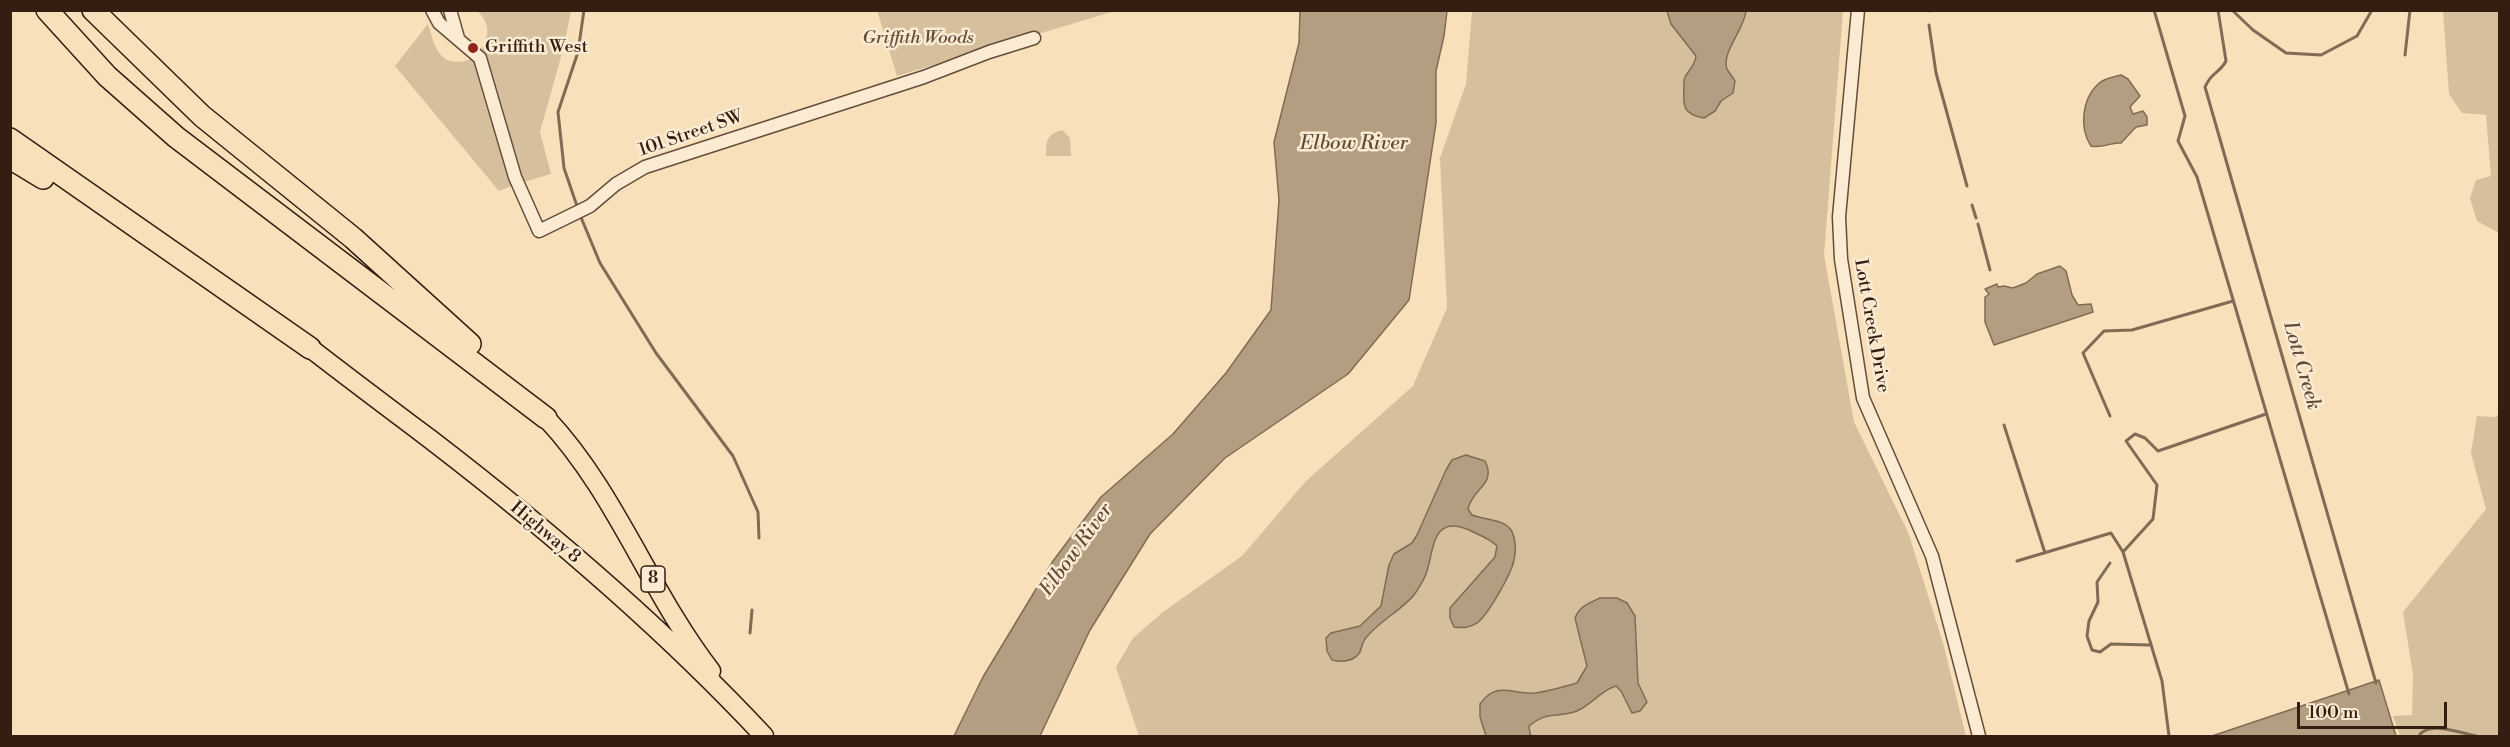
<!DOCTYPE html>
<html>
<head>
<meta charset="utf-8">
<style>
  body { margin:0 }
  #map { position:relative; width:2510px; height:747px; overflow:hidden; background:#f7e0ba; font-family:"Libre Bodoni",serif }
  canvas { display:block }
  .frame { position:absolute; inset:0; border:12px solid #331e11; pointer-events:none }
  .scale { position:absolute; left:2297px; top:702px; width:150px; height:27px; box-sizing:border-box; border:3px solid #331e11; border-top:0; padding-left:8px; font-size:18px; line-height:21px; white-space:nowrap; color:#331e11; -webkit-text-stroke:4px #faebd2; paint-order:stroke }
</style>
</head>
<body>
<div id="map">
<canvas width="2510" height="747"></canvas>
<div class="frame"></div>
<div class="scale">100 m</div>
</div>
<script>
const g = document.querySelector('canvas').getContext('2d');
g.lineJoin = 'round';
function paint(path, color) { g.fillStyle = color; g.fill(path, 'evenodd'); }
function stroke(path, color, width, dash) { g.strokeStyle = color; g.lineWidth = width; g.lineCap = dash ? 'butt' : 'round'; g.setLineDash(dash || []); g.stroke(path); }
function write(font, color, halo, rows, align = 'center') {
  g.font = font + ' "Libre Bodoni",serif'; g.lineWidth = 5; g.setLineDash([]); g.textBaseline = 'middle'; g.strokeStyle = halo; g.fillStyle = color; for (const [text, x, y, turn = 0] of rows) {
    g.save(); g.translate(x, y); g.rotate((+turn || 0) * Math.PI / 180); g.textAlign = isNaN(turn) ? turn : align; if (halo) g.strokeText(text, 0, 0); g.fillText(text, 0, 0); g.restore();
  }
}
const green = new Path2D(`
  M877 10 1115 11 897 76Z
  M477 11H571L564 46 540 132 551 174 520 183 481 50C490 35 490 22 477 11Z
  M1472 11H1843L1824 255 1854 422 1908 532 1943 643 1966 736H1139L1116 667 1133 638 1163 612 1242 556 1306 481 1413 386 1447 308 1440 158 1466 84Z
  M2443 11H2499V233L2477 221 2470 198 2476 180 2491 176 2486 115 2462 113 2449 94Z
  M428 24C435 47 439 70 471 59L475 62 511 186 499 191 395 66Z
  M1062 130 1070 138 1071 156H1046C1046 141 1046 135 1062 130Z
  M2499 414V736H2400L2393 716 2412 715 2413 675 2403 612 2486 509 2471 453 2477 416 2495 417Z`);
const water = new Path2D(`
  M1300 11H1447L1444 36 1436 71V123L1409 300 1348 374 1225 458 1150 534 1090 630 1040 736H954L983 677 1053 561 1101 497 1173 434 1226 373 1271 310 1279 200 1274 142 1299 43Z
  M1667 11H1746C1744 30 1721 53 1727 69 1729 73 1733 77 1735 81L1733 93 1721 101 1715 111 1704 118C1682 114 1683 105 1684 87 1684 81 1683 83 1685 77 1689 70 1695 65 1696 56L1671 24Z
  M2121 75 2128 79 2140 96 2130 107 2133 114 2143 111 2147 117V125L2136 127 2121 143C2110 142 2102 149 2091 146 2079 128 2082 99 2098 84 2104 78 2114 77 2121 75Z
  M2060 266 2066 271 2072 295 2078 305 2091 304 2093 312 1994 345 1985 322V297L1989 294 1985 289 1997 284 1998 287 2004 286 2013 288 2026 283 2037 274Z
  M1466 455 1485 461C1497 485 1472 488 1468 509L1472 515C1484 520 1504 519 1511 530 1517 540 1516 556 1512 567 1507 580 1488 615 1477 623 1470 628 1463 628 1454 627L1450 618V608L1495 557 1497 546C1489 538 1479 535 1469 530 1433 514 1434 548 1427 571 1425 578 1420 586 1416 592 1406 608 1377 622 1365 639 1360 646 1363 653 1354 658 1347 662 1340 662 1332 660L1327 651 1326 638 1331 633 1360 626 1381 606 1389 565 1394 554 1412 543 1417 535 1446 470 1452 460Z
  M1600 598H1617L1627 603 1635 616 1638 683 1647 702 1640 711 1632 713 1621 691 1616 686C1603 689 1592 704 1579 710 1561 719 1549 709 1529 726L1530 734 1532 736H1486L1480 717V704C1497 680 1512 695 1535 693 1549 691 1563 687 1577 683L1587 666 1575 618C1580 606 1589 603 1600 598Z
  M2379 680 2396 736H2212Z`);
const stream = new Path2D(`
  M2154 10 2185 116 2178 141 2197 177 2349 694
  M2218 10 2226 61C2220 73 2211 72 2205 87L2376 683
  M2232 10 2253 30 2286 53 2321 55 2357 36 2372 10
  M1930 11V10
  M1929 25 1936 73 1967 186
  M2405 55 2410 10
  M1972 205 1976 218
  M578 209 564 168 558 112 578 52 584 10
  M580 215 600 263 656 353 733 456 758 512 759 538
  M1978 224 1990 270
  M2110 416 2083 353 2104 331 2132 330 2233 301
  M2004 425 2045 553
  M2017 561 2111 533 2123 552
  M2110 563 2097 582 2098 602 2089 621 2087 636 2092 650 2100 652 2111 644 2149 645
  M750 633 752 610
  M2169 736 2162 681 2123 552 2153 519 2157 485 2126 441 2135 434 2145 438 2158 451 2266 414
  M2419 736C2428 720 2460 733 2476 736`);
const street = new Path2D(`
  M432 10 439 23 480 58 515 177 539 231 590 206 616 184 645 167 924 77 989 52 1034 38
  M450 10 458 38
  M1858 10 1839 217 1841 259 1863 398 1932 556 1979 736`);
const primary = new Path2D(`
  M310 348C350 379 390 409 430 439 546 528 665 630 764 736
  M546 418C616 492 649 591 711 671`);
const highway = new Path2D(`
  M47 10 107 76 176 137 546 418
  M93 10 202 116 353 238 470 344
  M10 139 310 348
  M10 158 43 178`);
const markers = [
  [473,48,6,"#8f2418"]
];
const shields = [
  [653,579,24]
];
const shieldNames = [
  ["8",653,579]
];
const parkNames = [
  ["Griffith Woods",918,39]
];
const poiNames = [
  ["Griffith West",485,48]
];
const streetNames = [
  ["101 Street SW",691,134,-19],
  ["Lott Creek Drive",1871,326,80],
  ["Highway 8",545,533,40]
];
const waterNames = [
  ["Elbow River",1354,144],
  ["Lott Creek",2301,366,74],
  ["Elbow River",1077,550,-54]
];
paint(green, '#d6bf9d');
paint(water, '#b49e81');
stroke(water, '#806b54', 1.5);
stroke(stream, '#806b54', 3);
stroke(street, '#644e3b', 15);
stroke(primary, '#331e11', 21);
stroke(highway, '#331e11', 24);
stroke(street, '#faebd2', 12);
stroke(primary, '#f7e0ba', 18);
stroke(highway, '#f7e0ba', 21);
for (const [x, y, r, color] of markers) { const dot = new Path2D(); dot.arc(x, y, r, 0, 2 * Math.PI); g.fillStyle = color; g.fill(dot); stroke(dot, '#faebd2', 2); }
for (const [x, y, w] of shields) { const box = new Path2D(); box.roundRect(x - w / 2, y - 13, w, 26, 4.5); g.fillStyle = '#faebd2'; g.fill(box); stroke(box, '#331e11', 1.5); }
write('bold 16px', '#331e11', null, shieldNames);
write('italic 18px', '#644e3b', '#faebd2', parkNames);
write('18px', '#331e11', '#faebd2', poiNames, 'left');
write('18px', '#331e11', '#faebd2', streetNames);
write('italic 20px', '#604b38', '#faebd2', waterNames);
</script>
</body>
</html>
